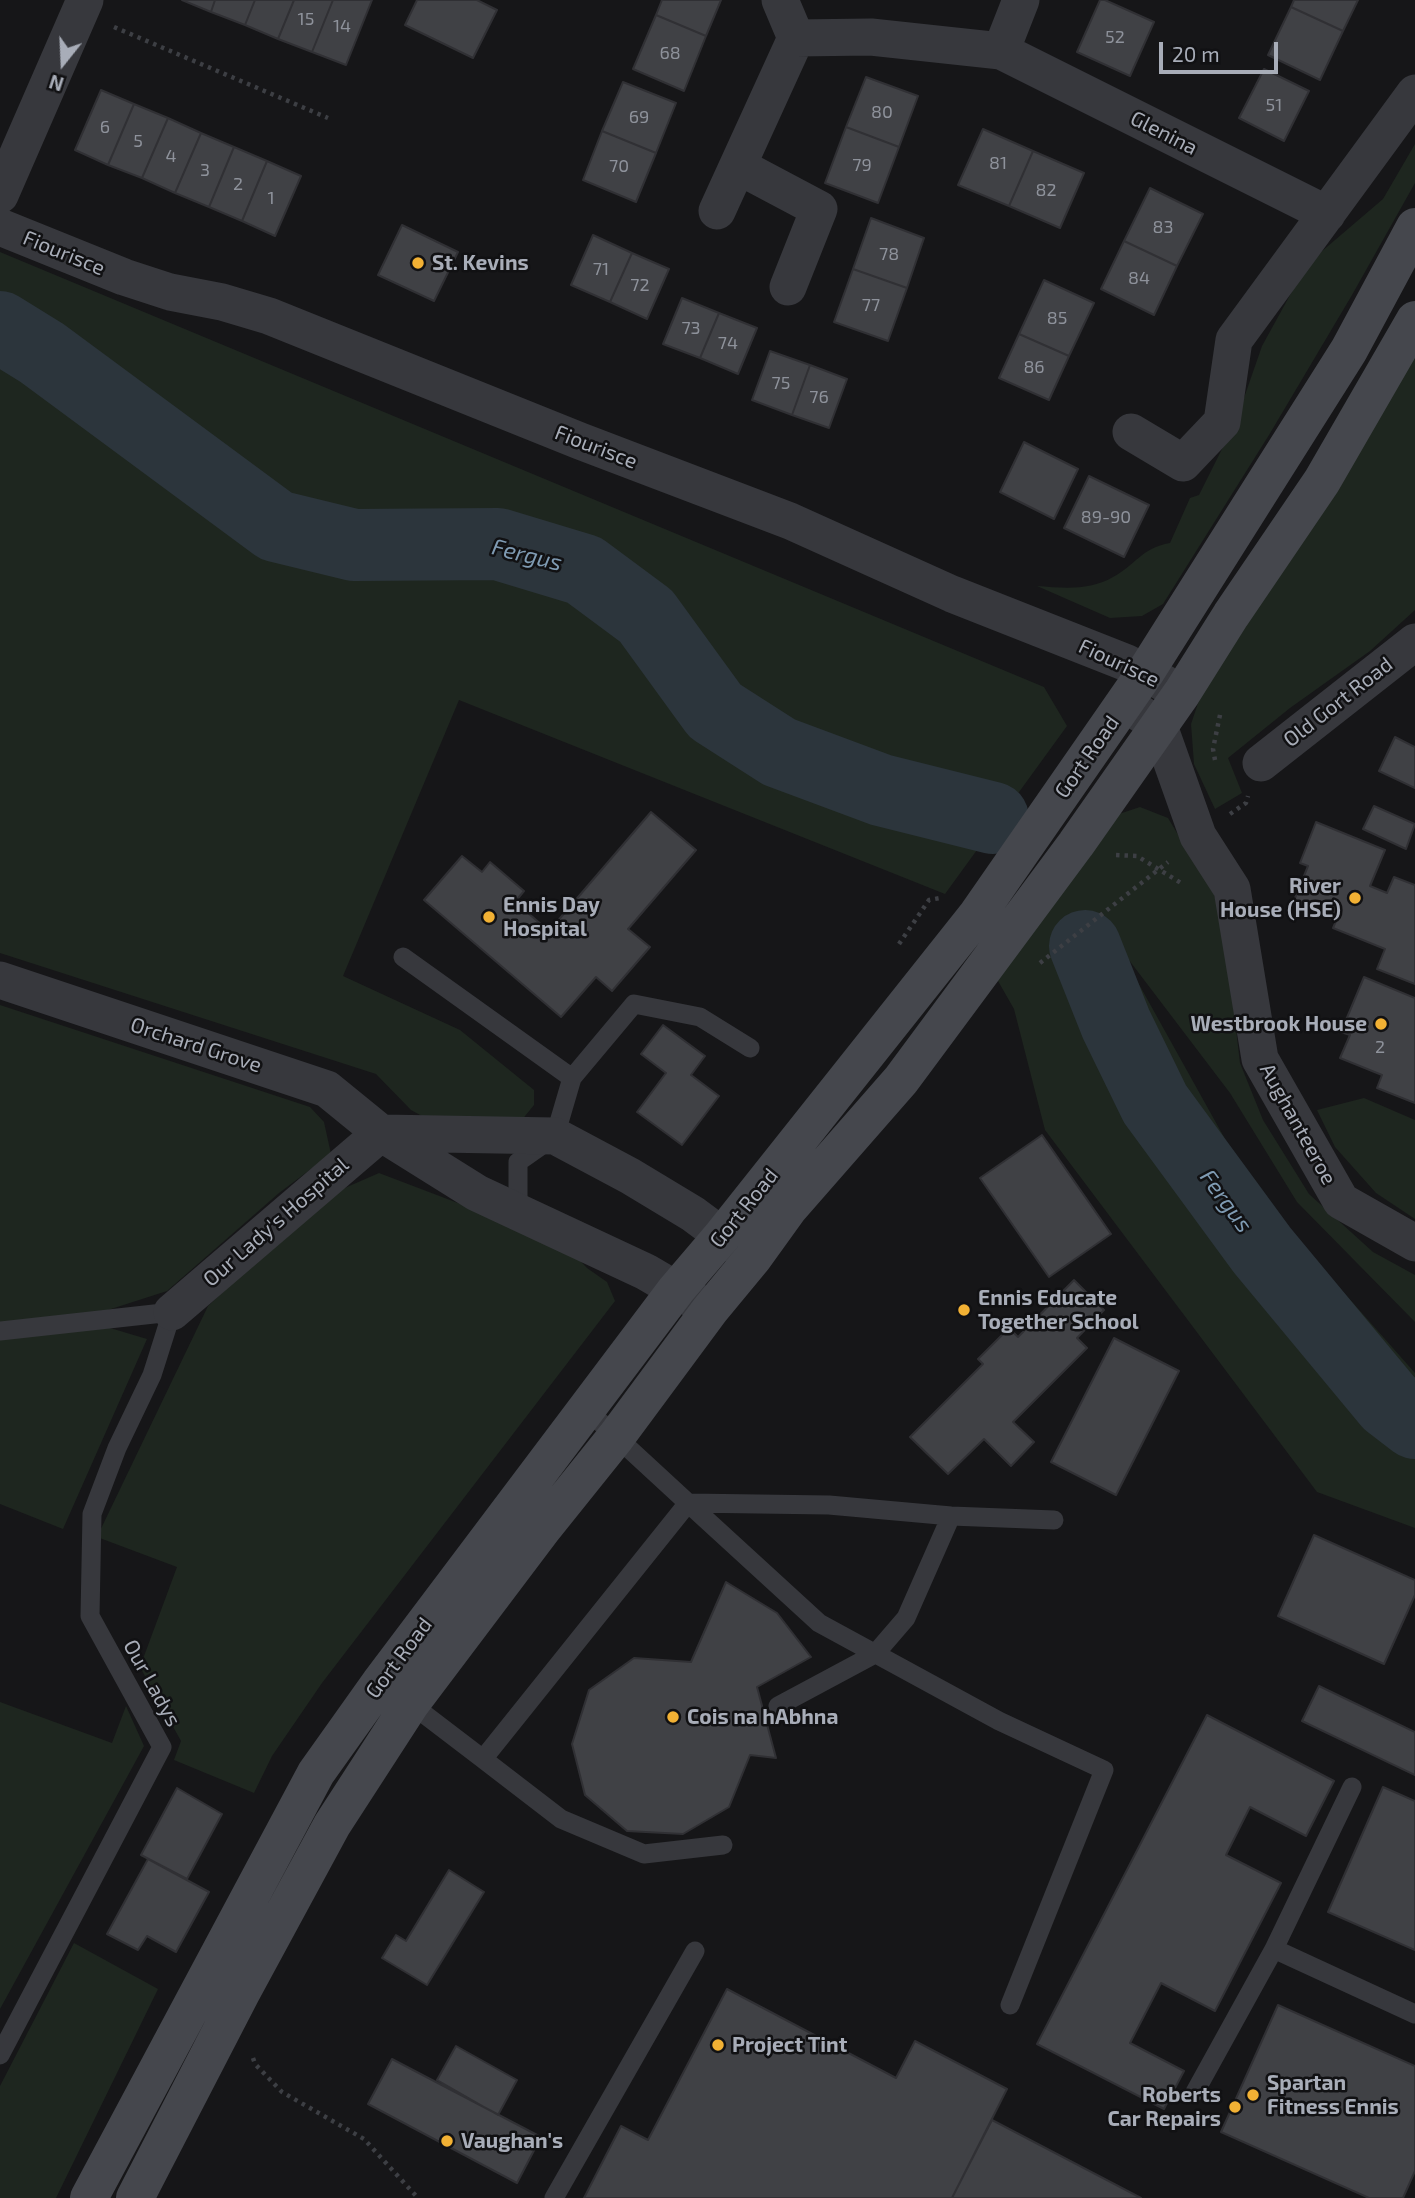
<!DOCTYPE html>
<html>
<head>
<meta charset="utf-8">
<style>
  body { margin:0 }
  #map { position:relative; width:1415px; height:2198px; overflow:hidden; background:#161618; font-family:"Exo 2",sans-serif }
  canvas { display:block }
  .north { position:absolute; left:28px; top:28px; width:70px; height:70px; -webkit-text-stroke:5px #111113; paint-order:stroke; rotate:198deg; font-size:19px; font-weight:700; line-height:28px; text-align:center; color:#a8adb8 }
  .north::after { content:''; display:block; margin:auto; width:24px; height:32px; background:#a8adb8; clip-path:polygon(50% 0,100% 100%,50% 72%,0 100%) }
  .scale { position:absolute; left:1159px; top:42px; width:119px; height:32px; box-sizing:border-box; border:4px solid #a8adb8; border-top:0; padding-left:9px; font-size:21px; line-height:24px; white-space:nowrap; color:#a8adb8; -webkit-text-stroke:5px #111113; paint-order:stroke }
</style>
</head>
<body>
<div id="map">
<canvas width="1415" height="2198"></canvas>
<div class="north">N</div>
<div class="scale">20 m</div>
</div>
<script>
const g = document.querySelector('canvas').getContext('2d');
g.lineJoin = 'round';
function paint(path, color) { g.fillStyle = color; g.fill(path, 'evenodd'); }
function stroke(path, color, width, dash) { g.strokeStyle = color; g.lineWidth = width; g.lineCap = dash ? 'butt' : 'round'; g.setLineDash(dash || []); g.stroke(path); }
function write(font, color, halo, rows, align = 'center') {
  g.font = font + ' "Exo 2",sans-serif'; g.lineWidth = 5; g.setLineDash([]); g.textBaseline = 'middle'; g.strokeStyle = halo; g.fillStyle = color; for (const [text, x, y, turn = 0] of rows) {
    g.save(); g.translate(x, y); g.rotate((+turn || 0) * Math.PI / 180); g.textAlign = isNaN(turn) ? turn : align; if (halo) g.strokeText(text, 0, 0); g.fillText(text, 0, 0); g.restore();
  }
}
const green = new Path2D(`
  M1415 144V183L1352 295 1269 435 1163 604 1142 616 1110 618 1037 586C1063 588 1089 591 1113 577 1136 565 1141 548 1170 543L1190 498 1199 495 1236 421 1262 346 1300 277 1321 252 1383 199Z
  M0 252 1044 687 1067 726 945 894 459 700 343 976 460 1030 534 1090V1105L521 1121 433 1122 411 1110 376 1074 0 953Z
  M1415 345V610L1370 651 1290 708 1228 758 1242 793 1215 809 1194 764 1191 724 1208 674Z
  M1140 807 1168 818 1214 894 1224 928 1240 1063 1263 1120 1309 1194 1373 1252 1415 1275V1322L1297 1202 1230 1093 1116 943 1254 1191 1415 1373V1528L1317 1492 1045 1130 1014 1009 994 974 1110 817Z
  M0 1005 310 1107 324 1122 331 1154 279 1193 167 1291 80 1319 147 1339 63 1529 0 1504Z
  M1364 1098 1415 1120V1219L1376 1193 1335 1147 1317 1110Z
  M379 1173 563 1243 587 1268 607 1282 615 1301 322 1683 272 1756 254 1793 174 1760 181 1741 140 1667 177 1567 97 1537 208 1306 301 1218 331 1194Z
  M0 1702 112 1743 126 1706 144 1746 0 2009Z
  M74 1943 158 1989 56 2198H0V2086Z`);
const river = new Path2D(`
  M0 327 42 353 276 526 354 545 498 544 584 570 646 616 715 711 779 752 881 790 993 818
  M1085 946 1116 1024 1155 1104 1262 1250 1389 1403 1415 1423`);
const building = new Path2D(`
  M182 0H215L211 12Z
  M215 0H255L245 25 211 12Z
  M255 0H294L278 39 245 25Z
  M294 0H333L312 52 278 39Z
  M333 0H372L346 65 312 52Z
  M417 0H477L497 10 473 58 405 25Z
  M662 0H721L706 36 656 15Z
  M1100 0H1105L1154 22 1130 76 1077 52Z
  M1294 0H1358L1343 31 1291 7Z
  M1291 7 1343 31 1320 80 1268 55Z
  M656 15 706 36 684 91 633 69Z
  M1264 69 1309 91 1284 141 1239 118Z
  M866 77 918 96 899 147 846 127Z
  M623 82 676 103 656 153 602 131Z
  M101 90 134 104 108 165 75 150Z
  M134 104 168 118 142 178 108 165Z
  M168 118 201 133 175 193 142 178Z
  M846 127 899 147 878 203 825 183Z
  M983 129 1033 151 1009 206 958 185Z
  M602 131 656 153 636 202 583 180Z
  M201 133 234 147 209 207 175 193Z
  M234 147 267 161 242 221 209 207Z
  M1033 151 1084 173 1060 228 1009 206Z
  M267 161 301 176 275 236 242 221Z
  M1150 188 1203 214 1177 266 1124 241Z
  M871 218 924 238 907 288 853 269Z
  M402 225 458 252 434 301 378 275Z
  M593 235 632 253 610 302 571 285Z
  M1124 241 1177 266 1154 315 1101 289Z
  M632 253 669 269 647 319 610 302Z
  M853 269 907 288 888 341 834 322Z
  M1044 280 1094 303 1069 356 1019 334Z
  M682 298 719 313 700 358 663 344Z
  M719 313 757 328 738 374 700 358Z
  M1019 334 1069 356 1049 400 999 378Z
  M770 351 810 365 792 415 752 400Z
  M810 365 847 379 829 428 792 415Z
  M1024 442 1078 469 1054 519 1000 492Z
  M1089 476 1149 505 1124 557 1064 528Z
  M1395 737 1415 747V788L1379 771Z
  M1374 806 1415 824 1406 849 1363 829Z
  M651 812 696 850 628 929 650 947 612 991 596 977 561 1017 424 900 462 856 482 872 490 862 524 891 515 902 549 931Z
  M1316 822 1385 850 1370 886 1387 893 1394 877 1415 885V984L1377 969 1385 949 1333 928 1336 921 1293 903 1308 866 1300 863Z
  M1364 977 1415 998V1103L1377 1088 1382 1075 1340 1058 1350 1035 1341 1032Z
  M663 1025 705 1056 691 1075 719 1096 682 1145 637 1112 666 1073 641 1054Z
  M1042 1135 1111 1234 1049 1277 980 1178Z
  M1074 1280 1104 1310 1077 1338 1087 1348 1013 1422 1034 1442 1011 1466 984 1439 948 1474 910 1437 983 1364 978 1359 1009 1328 1018 1337Z
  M1114 1338 1179 1371 1116 1495 1051 1462Z
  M1314 1535 1415 1580V1595L1384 1664 1278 1616Z
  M726 1582 777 1613 811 1657 757 1687 776 1758 750 1755 729 1807 683 1834 627 1831 585 1795 572 1744 589 1690 634 1658 691 1662Z
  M1319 1686 1415 1732V1775L1302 1721Z
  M1207 1715 1334 1781 1306 1836 1250 1807 1226 1855 1281 1883 1215 2011 1161 1983 1130 2043 1184 2071 1164 2109 1037 2044Z
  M1383 1787 1415 1801V1950L1328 1912Z
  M177 1788 222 1814 187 1879 141 1855Z
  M148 1859 209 1892 176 1952 147 1936 138 1950 107 1934Z
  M449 1870 484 1892 427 1985 382 1958 396 1935 406 1941Z
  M727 1989 896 2078 915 2041 1007 2089 952 2198H584L621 2126 648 2140Z
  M1278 2005 1415 2066V2171L1403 2198H1369L1221 2132Z
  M456 2046 517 2080 498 2115 437 2080Z
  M392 2059 541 2137 517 2183 368 2104Z
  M992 2120 1141 2198H952Z`);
const path = new Path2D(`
  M114 27 328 118
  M1215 760 1213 749 1221 710
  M1230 814 1246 803 1248 796
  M1116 855 1137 856 1181 883
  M899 944 929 900 940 898
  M1040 963 1168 862
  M253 2058 255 2064 282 2092 364 2139 418 2198`);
const lane = new Path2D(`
  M403 957 572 1078
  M518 1212V1162L555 1136 572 1078 634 1004 700 1017 750 1048
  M0 1331 172 1312 152 1375 117 1448 92 1514 90 1616 162 1747 0 2055
  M688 1503 819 1623 999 1721 1104 1770 1010 2005
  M688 1503 829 1505 951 1516 1054 1520
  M407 1701 483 1759 688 1503 586 1409
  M778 1706 875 1654 906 1618 951 1516
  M483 1759 561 1819 644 1854 723 1845
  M1274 1949 1415 2014
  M1195 2092 1274 1949 1352 1787
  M554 2198 695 1951`);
const street = new Path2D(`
  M780 0 796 38
  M1021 0 1001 51 1327 214
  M738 166 819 209 788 287
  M0 195 85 0
  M717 211 796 38 871 37 1001 51
  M0 227 124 277 170 292 222 302 269 316 580 441 790 521 952 594 1127 663 1182 693
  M1131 432 1183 463 1222 422 1234 340 1415 93
  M1138 712 1159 726 1198 836 1232 889 1260 1059 1341 1201 1415 1243
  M1261 763 1415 642
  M0 980 327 1089 381 1133 477 1193 646 1272 704 1306
  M382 1133 555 1136 630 1176 693 1214 748 1255
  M172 1312 381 1133`);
const secondary = new Path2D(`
  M89 2198 316 1773 380 1683 676 1290 722 1236 977 915 1145 673 1349 350 1415 227
  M135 2198 241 1993 332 1825 411 1703 543 1528 616 1437 710 1310 753 1258 789 1208 901 1080 1076 844 1182 693 1231 615 1322 481 1415 320`);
const markers = [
  [418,263,7,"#f2b134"],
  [1355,898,7,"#f2b134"],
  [489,917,7,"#f2b134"],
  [1381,1024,7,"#f2b134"],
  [964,1310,7,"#f2b134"],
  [673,1717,7,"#f2b134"],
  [718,2045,7,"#f2b134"],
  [1253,2095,7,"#f2b134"],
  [1235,2107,7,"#f2b134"],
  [447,2141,7,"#f2b134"]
];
const numberNames = [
  ["15",306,19],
  ["14",342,26],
  ["52",1115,37],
  ["68",670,53],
  ["51",1274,105],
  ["80",882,112],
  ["69",639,117],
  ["6",105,127],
  ["5",138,141],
  ["4",171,156],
  ["81",998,163],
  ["79",862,165],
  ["70",619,166],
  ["3",205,170],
  ["2",238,184],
  ["82",1046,190],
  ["1",271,198],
  ["83",1163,227],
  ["78",889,254],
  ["71",601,269],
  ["84",1139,278],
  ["72",640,285],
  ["77",871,305],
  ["85",1057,318],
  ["73",691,328],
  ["74",728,343],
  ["86",1034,367],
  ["75",781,383],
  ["76",819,397],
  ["89-90",1106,517],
  ["2",1380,1047]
];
const streetNames = [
  ["Glenina",1164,133,27],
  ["Fiourisce",64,253,22],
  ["Fiourisce",596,447,21],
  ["Fiourisce",1119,663,25],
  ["Old Gort Road",1338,702,-38],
  ["Gort Road",1087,757,-55],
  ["Orchard Grove",196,1045,18],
  ["Aughanteeroe",1298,1124,61],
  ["Gort Road",744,1208,-51],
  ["Our Lady's Hospital",276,1222,-41],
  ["Gort Road",399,1658,-53],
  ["Our Ladys",152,1683,61]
];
const poiNames = [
  ["St. Kevins",432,263],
  ["River",1341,886,"right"],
  ["House (HSE)",1341,910,"right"],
  ["Ennis Day",503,905],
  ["Hospital",503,929],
  ["Westbrook House",1367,1024,"right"],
  ["Ennis Educate",978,1298],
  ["Together School",978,1322],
  ["Cois na hAbhna",687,1717],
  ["Project Tint",732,2045],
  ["Spartan",1267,2083],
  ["Fitness Ennis",1267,2107],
  ["Roberts",1221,2095,"right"],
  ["Car Repairs",1221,2119,"right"],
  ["Vaughan's",461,2141]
];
const waterNames = [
  ["Fergus",527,555,14],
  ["Fergus",1226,1201,54]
];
paint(green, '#1e261f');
stroke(river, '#2c353c', 72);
paint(building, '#404145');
stroke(building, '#303034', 2);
stroke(path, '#3d3f44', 4.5, [3.5, 5]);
stroke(lane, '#37383d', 19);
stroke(street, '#37383d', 37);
stroke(secondary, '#45474d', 38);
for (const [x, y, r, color] of markers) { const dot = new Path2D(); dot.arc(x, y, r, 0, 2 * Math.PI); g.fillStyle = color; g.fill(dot); stroke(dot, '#111113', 2.5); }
write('18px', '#8e929b', null, numberNames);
write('21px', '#a8adb8', '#111113', streetNames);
write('bold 21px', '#a8adb8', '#111113', poiNames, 'left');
write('italic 23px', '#7f9bb3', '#111113', waterNames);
</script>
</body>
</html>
